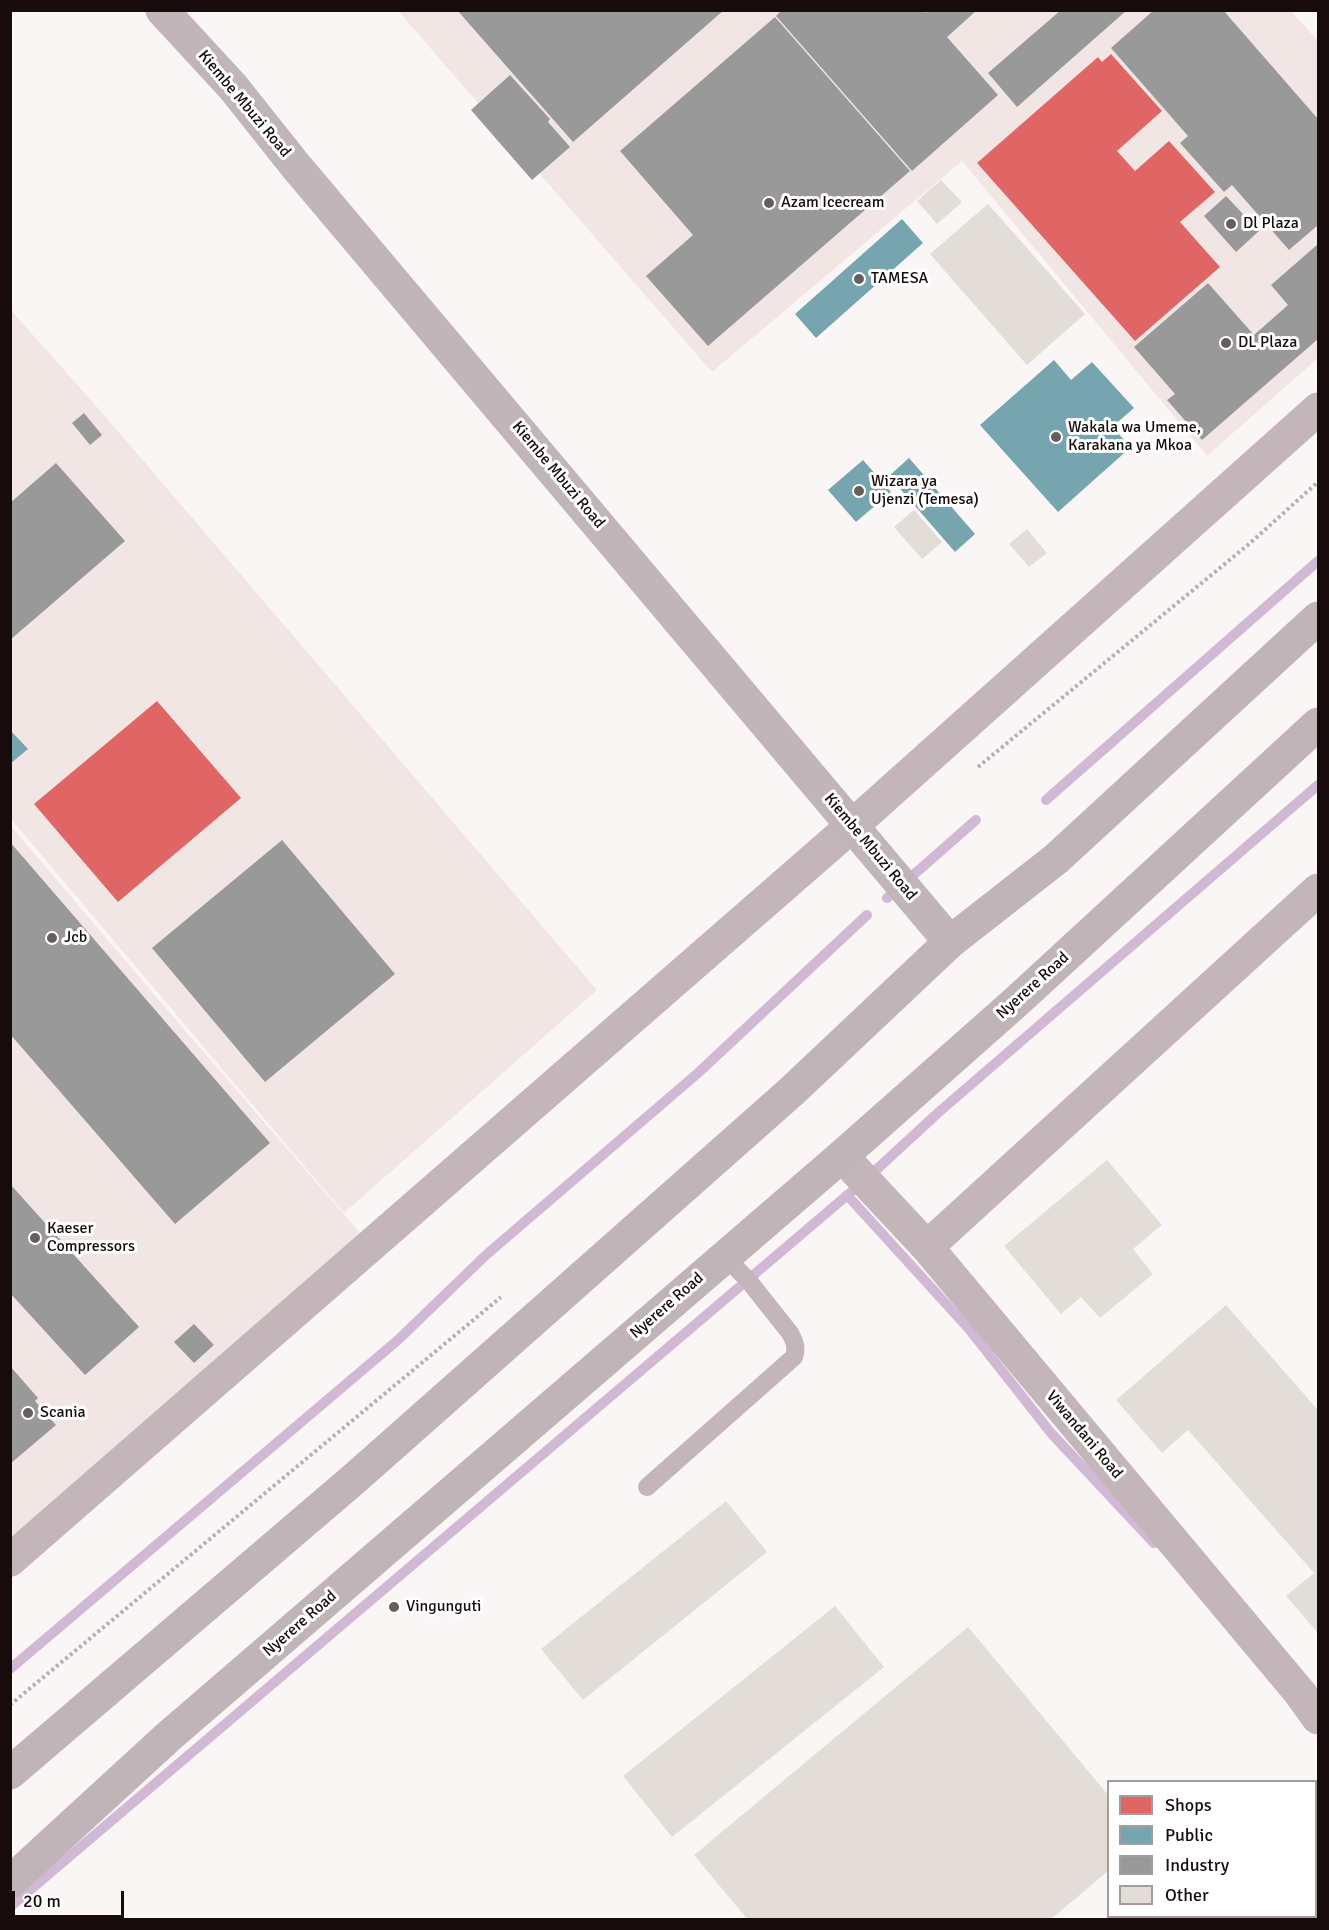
<!DOCTYPE html>
<html>
<head>
<meta charset="utf-8">
<style>
  body { margin:0 }
  #map { position:relative; width:1329px; height:1930px; overflow:hidden; background:#faf6f5; font-family:Signika,sans-serif }
  canvas { display:block }
  .frame { position:absolute; inset:0; border:12px solid #170c0b; pointer-events:none }
  .legend { position:absolute; left:1107px; top:1780px; width:210px; height:138px; box-sizing:border-box; background:#fff; border:2px solid #a29e9d; margin:0; padding:8px 10px; list-style:none; font-size:18px; color:#170c0b }
  .legend li { display:flex; align-items:center; gap:12px; height:30px }
  .legend b { width:30px; border:2px solid #a29e9d }
  .scale { position:absolute; left:12px; top:1891px; width:112px; height:27px; box-sizing:border-box; border:3px solid #170c0b; border-top:0; padding-left:8px; font-size:18px; line-height:21px; white-space:nowrap; color:#170c0b; -webkit-text-stroke:4px #fff; paint-order:stroke }
</style>
</head>
<body>
<div id="map">
<canvas width="1329" height="1930"></canvas>
<div class="frame"></div>
<ul class="legend">
<li><b style="height:16px;background:#e06666"></b>Shops</li>
<li><b style="height:16px;background:#76a5af"></b>Public</li>
<li><b style="height:16px;background:#999"></b>Industry</li>
<li><b style="height:16px;background:#e3ddd8"></b>Other</li>
</ul>
<div class="scale">20 m</div>
</div>
<script>
const g = document.querySelector('canvas').getContext('2d');
g.lineJoin = 'round';
function paint(path, color) { g.fillStyle = color; g.fill(path, 'evenodd'); }
function stroke(path, color, width, dash) { g.strokeStyle = color; g.lineWidth = width; g.lineCap = dash ? 'butt' : 'round'; g.setLineDash(dash || []); g.stroke(path); }
function write(font, color, halo, rows, align = 'center') {
  g.font = font + ' Signika,sans-serif'; g.lineWidth = 6; g.setLineDash([]); g.textBaseline = 'middle'; g.strokeStyle = halo; g.fillStyle = color; for (const [text, x, y, turn = 0] of rows) {
    g.save(); g.translate(x, y); g.rotate((+turn || 0) * Math.PI / 180); g.textAlign = isNaN(turn) ? turn : align; if (halo) g.strokeText(text, 0, 0); g.fillText(text, 0, 0); g.restore();
  }
}
const built = new Path2D(`
  M398 11H1291L1318 41V358L1207 456 962 161 712 372Z
  M10 309 105 416 597 990 344 1213 11 819Z
  M10 825 176 1020 367 1241 10 1544Z`);
const shops = new Path2D(`
  M1111 54 1162 111 1117 151 1135 171 1169 141 1215 192 1180 222 1220 267 1135 341 977 163 1098 57 1102 62Z
  M157 701 241 798 118 902 34 804Z`);
const public = new Path2D(`
  M902 219 923 243 816 338 795 314Z
  M1054 360 1071 380 1092 362 1134 408 1112 427 1131 447 1058 512 980 425Z
  M909 458 975 534 955 552 889 476Z
  M863 460 891 492 856 522 828 490Z
  M10 730 28 749 10 764Z`);
const industry = new Path2D(`
  M457 10H724L573 142Z
  M782 10H924L926 13 929 10H977L947 37 998 95 912 171 776 16Z
  M1061 10H1127L1017 107 988 73Z
  M1154 10H1223L1318 119V225L1289 250 1232 185 1224 192 1180 143 1188 136 1111 48Z
  M775 17 910 171 708 346 646 276 693 235 620 151Z
  M510 75 550 119 548 122 570 147 532 180 471 110Z
  M1226 196 1259 231 1236 252 1204 216Z
  M1318 244V339L1202 440 1167 400 1175 394 1134 347 1208 283 1254 335 1288 305 1271 285Z
  M84 413 102 435 90 445 72 423Z
  M56 463 125 541 10 640V503Z
  M282 840 395 974 265 1082 152 948Z
  M10 842 270 1143 175 1224 10 1034Z
  M10 1184 139 1327 85 1375 10 1293Z
  M194 1324 214 1345 194 1363 174 1342Z
  M10 1366 38 1398 35 1401 56 1425 10 1464Z`);
const stream = new Path2D(`
  M1046 800 1318 561
  M887 898 976 820
  M847 1195 969 1329 1051 1433 1154 1543
  M10 1669 398 1340 486 1255 698 1073 867 915
  M10 1907 864 1181 939 1112 1318 785`);
const building = new Path2D(`
  M941 180 962 202 937 224 917 201Z
  M988 204 1085 314 1027 365 930 254Z
  M914 510 942 542 922 559 894 527Z
  M1027 529 1047 553 1029 567 1009 544Z
  M1107 1160 1162 1225 1133 1249 1153 1274 1100 1318 1081 1297 1061 1314 1004 1246Z
  M1226 1305 1318 1410V1633L1286 1596 1314 1573 1188 1430 1162 1453 1116 1400Z
  M726 1501 767 1552 583 1700 541 1649Z
  M835 1606 884 1667 672 1837 623 1776Z
  M968 1627 1108 1795V1871L1050 1920H748L694 1855Z`);
const path = new Path2D(`
  M978 767 1249 544 1318 482
  M10 1705 501 1297`);
const service = new Path2D(`
  M647 1487 794 1357C797 1348 795 1342 790 1333L748 1280 725 1257`);
const minor = new Path2D(`
  M842 1156 927 1247 1300 1693 1318 1718
  M927 1247 1318 890
  M10 1560 853 825 1318 409`);
const secondary = new Path2D(`
  M162 10 233 87 295 165 950 942`);
const trunk = new Path2D(`
  M10 1773 354 1479 792 1091 950 942 1056 859 1318 618
  M10 1882 168 1737 842 1156 1017 1001 1318 724`);
const markers = [
  [769,203,6,"#665e5d"],
  [1231,224,6,"#665e5d"],
  [859,279,6,"#665e5d"],
  [1226,343,6,"#665e5d"],
  [1056,437,6,"#665e5d"],
  [859,491,6,"#665e5d"],
  [52,938,6,"#665e5d"],
  [35,1238,6,"#665e5d"],
  [28,1413,6,"#665e5d"],
  [394,1607,6,"#665e5d"]
];
const streetNames = [
  ["Kiembe Mbuzi Road",244,104,50],
  ["Kiembe Mbuzi Road",558,475,50],
  ["Kiembe Mbuzi Road",870,847,50],
  ["Nyerere Road",1033,986,-42],
  ["Nyerere Road",667,1306,-41],
  ["Viwandani Road",1084,1435,50],
  ["Nyerere Road",300,1624,-41]
];
const poiNames = [
  ["Azam Icecream",781,203],
  ["Dl Plaza",1243,224],
  ["TAMESA",871,279],
  ["DL Plaza",1238,343],
  ["Wakala wa Umeme,",1068,428],
  ["Karakana ya Mkoa",1068,446],
  ["Wizara ya",871,482],
  ["Ujenzi (Temesa)",871,500],
  ["Jcb",64,938],
  ["Kaeser",47,1229],
  ["Compressors",47,1247],
  ["Scania",40,1413],
  ["Vingunguti",406,1607]
];
paint(built, '#f2e6e5');
paint(shops, '#e06666');
paint(public, '#76a5af');
paint(industry, '#999');
stroke(stream, '#d1b8d4', 10);
paint(building, '#e3ddd8');
stroke(path, '#b9afb2', 4, [3, 3]);
stroke(service, '#c3b5ba', 18);
stroke(minor, '#c3b5ba', 33);
stroke(secondary, '#c1b5b9', 33);
stroke(trunk, '#c1b4b8', 33);
for (const [x, y, r, color] of markers) { const dot = new Path2D(); dot.arc(x, y, r, 0, 2 * Math.PI); g.fillStyle = color; g.fill(dot); stroke(dot, '#fff', 2); }
write('16px', '#170c0b', '#fff', streetNames);
write('16px', '#170c0b', '#fff', poiNames, 'left');
</script>
</body>
</html>
